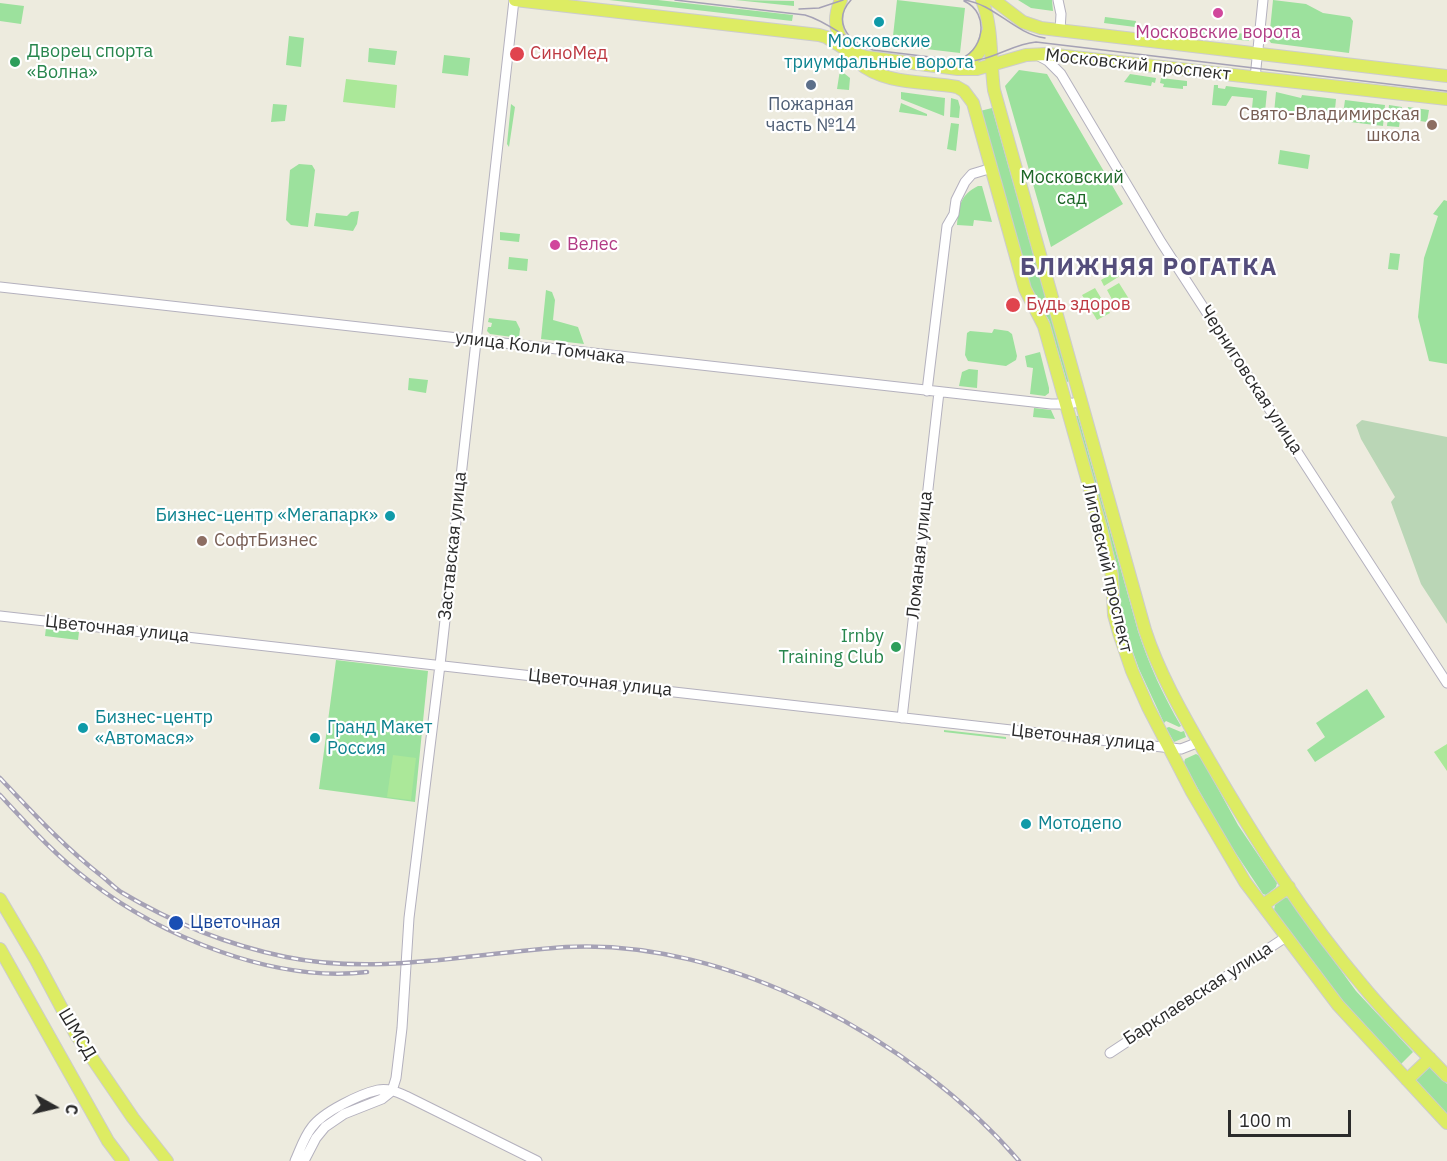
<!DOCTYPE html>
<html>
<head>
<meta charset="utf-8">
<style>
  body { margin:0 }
  #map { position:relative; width:1447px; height:1161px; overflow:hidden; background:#edebde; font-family:"IBM Plex Sans",sans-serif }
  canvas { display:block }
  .north { position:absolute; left:24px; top:1077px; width:60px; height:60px; -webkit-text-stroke:4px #fff; paint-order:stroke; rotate:98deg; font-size:16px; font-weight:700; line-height:24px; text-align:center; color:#2b2b2b }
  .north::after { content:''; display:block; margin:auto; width:21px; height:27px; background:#2b2b2b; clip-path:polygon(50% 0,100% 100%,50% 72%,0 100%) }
  .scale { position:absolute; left:1228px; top:1110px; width:123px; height:27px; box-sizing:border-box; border:3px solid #2b2b2b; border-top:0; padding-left:8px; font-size:18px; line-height:21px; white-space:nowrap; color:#2b2b2b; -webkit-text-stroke:4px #fff; paint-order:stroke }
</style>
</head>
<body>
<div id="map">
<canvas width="1447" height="1161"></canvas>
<div class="north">С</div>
<div class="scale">100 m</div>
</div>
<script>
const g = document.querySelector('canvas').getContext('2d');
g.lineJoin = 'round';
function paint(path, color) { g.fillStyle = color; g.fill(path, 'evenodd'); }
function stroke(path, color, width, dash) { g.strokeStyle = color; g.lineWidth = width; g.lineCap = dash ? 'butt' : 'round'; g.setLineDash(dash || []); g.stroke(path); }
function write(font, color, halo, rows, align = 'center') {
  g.font = font + ' "IBM Plex Sans",sans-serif'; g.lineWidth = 4.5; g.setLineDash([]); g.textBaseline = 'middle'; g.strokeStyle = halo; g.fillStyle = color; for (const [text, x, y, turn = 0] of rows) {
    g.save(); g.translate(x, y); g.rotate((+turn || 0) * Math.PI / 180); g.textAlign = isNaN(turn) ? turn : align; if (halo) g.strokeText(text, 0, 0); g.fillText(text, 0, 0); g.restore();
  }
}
const green = new Path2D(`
  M609 0H658L793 15 792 21Z
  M735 0 794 1V6Z
  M897 0 965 8 960 53 892 45Z
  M1018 0H1052L1053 11 1031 8Z
  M1273 0 1306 4 1323 13 1350 17 1353 21 1349 53 1271 43 1269 40Z
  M0 3 24 6 21 24 0 21Z
  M1105 17 1136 21 1135 27 1104 23Z
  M1185 27 1210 30 1209 36 1184 33Z
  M1223 32 1249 34V41L1222 38Z
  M289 36 304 38 301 67 286 65Z
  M369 48 397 51 395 65 368 62Z
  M444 55 470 58 468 76 442 73Z
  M840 70 850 78 849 90 837 89Z
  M1019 70 1047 74 1123 204 1051 247 1005 86Z
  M1130 74 1156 78 1155 83 1152 82 1151 86 1124 82Z
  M1161 78 1187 81V86H1183V89L1163 87 1164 84 1160 83Z
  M1214 85H1218V88L1225 89 1226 86 1267 91 1265 112 1252 108 1253 98 1232 96 1226 106 1212 105Z
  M901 92 945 98 944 116 901 99Z
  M1276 92 1301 98 1302 95 1336 99 1334 120 1274 113Z
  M951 98 958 100 960 107 959 118 950 117Z
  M1345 100 1385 105 1383 126 1342 121Z
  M901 103 927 114V116L899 112Z
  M273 104 287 105 285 121 271 122Z
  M511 104 515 107 509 147 507 144Z
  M1389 105 1402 107 1399 127 1387 126Z
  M1408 107 1429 110 1427 122 1406 119Z
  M992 108 1069 381 1067 382 1049 320 1031 291 980 111Z
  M951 123 959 124 956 151 947 149Z
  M1280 150 1310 155 1308 169 1278 164Z
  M299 164 312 165 315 170 308 227 291 225 286 220 290 170Z
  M978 186H982L992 222 974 220 973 226 957 225C959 206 960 195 978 186Z
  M1444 200 1447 201V364L1429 361 1418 317 1424 258 1438 216 1433 214Z
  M359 211 357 224 353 231 314 226 316 213 347 216 351 212Z
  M500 232 520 234 519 242 500 240Z
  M1390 253 1400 254 1398 270 1388 269Z
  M509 257 528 259 527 271 508 269Z
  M546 290 552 292 555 300 553 320 578 327 584 344 541 339Z
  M489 318 516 321 520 329 519 338 490 334 487 331 488 327H491L492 323 488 322Z
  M994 329 1008 331 1012 334 1017 356 1016 360 1006 366 968 361 965 355 967 333 970 331 992 333Z
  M1040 352 1049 388V393L1045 396 1030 394 1033 368 1027 367 1025 356Z
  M969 369 978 370 977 388 959 386 962 372Z
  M409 378 428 380 426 393 408 390Z
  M1034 408 1051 410 1055 419 1033 417Z
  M1076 416H1078L1138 631C1149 665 1163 695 1181 726L1179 727 1166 721 1164 723 1139 669 1125 630 1121 614 1118 569Z
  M46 628 79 632 78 640 45 636Z
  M336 660 428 671 415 802 319 789Z
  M1367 689 1385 717 1315 762 1307 750 1325 737 1316 723Z
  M1169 727 1181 732 1184 731 1186 737 1174 742 1166 728Z
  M944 730 1006 737V739L944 732Z
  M1196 754 1200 756 1238 825 1277 883 1276 887 1266 895 1263 894 1221 831 1184 763 1185 759Z
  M1285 897 1288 898 1356 991 1413 1052 1401 1064 1343 1001 1274 910 1275 905Z
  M1430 1066 1447 1084V1114L1415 1079Z`);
const cemetery = new Path2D(`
  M1362 420 1447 437V624L1421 584 1391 502 1395 497 1361 439 1356 425Z`);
const pitch = new Path2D(`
  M346 79 397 85 395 108 343 102Z
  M1120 269 1123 274 1104 286 1101 280Z
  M1119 283 1129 299 1116 307 1107 290Z
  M1095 288 1110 313 1097 320 1082 295Z
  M1447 744V771L1434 752Z
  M393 755 416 758 411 800 387 797Z`);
const minor = new Path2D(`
  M1058 0 1061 14 1060 31
  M1035 54 1048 61 1061 74 1161 242 1447 683
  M1255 78 1263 0
  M0 287 1051 404H1066L1081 402
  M927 391 947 226 954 214 956 200 965 182 972 174 992 168
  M0 616 1153 746 1181 749 1199 742
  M902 718 939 392
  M1110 1053 1286 937
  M295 1161C300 1150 304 1137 312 1127 323 1112 360 1094 378 1090 388 1088 397 1092 406 1096L537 1161
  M304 1161 316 1138 325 1127 344 1114 382 1099 392 1091 396 1078 402 1028 409 918 440 665 514 0`);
const major = new Path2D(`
  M515 0 819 35 826 37 850 52 866 57 958 69H977L1026 55 1047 54 1447 99
  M841 0C834 15 834 30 844 44 848 50 852 58 858 62 884 85 925 81 957 87L964 91 973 103 1025 289 1044 326 1102 532 1112 576 1114 615 1119 633 1132 671 1148 707 1192 792 1245 882 1338 1005 1447 1123
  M982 0C993 28 990 60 994 90L1145 630C1160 676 1185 718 1209 760 1255 839 1304 917 1363 986 1389 1018 1419 1047 1447 1076
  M994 0 1023 22 1041 28 1447 76
  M959 67C975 61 983 50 987 34
  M0 899 36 960 75 1033 133 1118 167 1161
  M1263 905 1289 887
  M0 949 108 1141 123 1161
  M1407 1080 1430 1058`);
const tram = new Path2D(`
  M675 0 805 15C830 22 848 42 873 50L963 61C989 63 1011 44 1036 42L1447 91
  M964 0C995 4 1013 33 1045 38
  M799 9 819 8 843 0
  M850 37C840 25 840 12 851 0
  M956 60C984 54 991 13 964 1`);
const rail = new Path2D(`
  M0 778C33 813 65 848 103 877 109 882 115 888 121 892 171 922 228 945 286 957 379 976 472 953 566 947 728 938 915 1040 1019 1161
  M0 795C28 825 55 855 88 880 162 937 273 983 367 972`);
const markers = [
  [1218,13,6,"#d1479c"],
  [879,22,6,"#0f9aa8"],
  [517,54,8,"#e0444e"],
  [15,62,6,"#2e9e5b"],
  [811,85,6,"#5c6f8a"],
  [1432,125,6,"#8d6e63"],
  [555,245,6,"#d1479c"],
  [1013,305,8,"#e0444e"],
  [390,516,6,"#0f9aa8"],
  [202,541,6,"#8d6e63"],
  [896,647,6,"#2e9e5b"],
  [83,728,6,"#0f9aa8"],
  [315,738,6,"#0f9aa8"],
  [1026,824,6,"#0f9aa8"],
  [176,923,8,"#1a4fb4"]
];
const hotelNames = [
  ["Московские ворота",1218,33],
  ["Велес",567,245,"left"]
];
const cultureNames = [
  ["Московские",879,42,"center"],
  ["триумфальные ворота",879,63,"center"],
  ["Бизнес-центр «Мегапарк»",378,516,"right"],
  ["Бизнес-центр",95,718],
  ["«Автомася»",95,739],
  ["Гранд Макет",327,728],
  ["Россия",327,749],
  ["Мотодепо",1038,824]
];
const leisureNames = [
  ["Дворец спорта",27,52],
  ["«Волна»",27,73],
  ["Irnby",884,637,"right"],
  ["Training Club",884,658,"right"]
];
const healthNames = [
  ["СиноМед",530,54],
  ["Будь здоров",1026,305]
];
const streetNames = [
  ["Московский проспект",1138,65,6],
  ["улица Коли Томчака",540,348,7],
  ["Черниговская улица",1251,380,57],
  ["Заставская улица",453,546,-84],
  ["Ломаная улица",920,555,-84],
  ["Лиговский проспект",1107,568,77],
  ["Цветочная улица",117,629,6],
  ["Цветочная улица",600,683,6],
  ["Цветочная улица",1083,738,6],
  ["Барклаевская улица",1198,994,-33],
  ["ШМСД",77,1034,59]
];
const serviceNames = [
  ["Пожарная",811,105],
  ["часть №14",811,126]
];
const educationNames = [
  ["Свято-Владимирская",1420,115],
  ["школа",1420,136],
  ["СофтБизнес",214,541,"left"]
];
const parkNames = [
  ["Московский",1072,178],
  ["сад",1072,199]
];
const transitNames = [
  ["Цветочная",190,923]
];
const districtNames = [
  ["БЛИЖНЯЯ РОГАТКА",1149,268]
];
paint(green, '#9ce19d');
paint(cemetery, '#bad6b6');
paint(pitch, '#abe899');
stroke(minor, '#b4b1be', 11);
stroke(major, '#ccc', 14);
stroke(minor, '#fff', 9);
stroke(major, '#ddec63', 12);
stroke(tram, '#a5a1b5', 1.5);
stroke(rail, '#a5a1b5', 4.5);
stroke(rail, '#fff', 2, [7]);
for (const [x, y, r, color] of markers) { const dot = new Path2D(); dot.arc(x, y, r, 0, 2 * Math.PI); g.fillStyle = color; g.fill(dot); stroke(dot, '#fff', 2); }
write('18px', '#b23c85', '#fff', hotelNames);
write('18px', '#0d838f', '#fff', cultureNames, 'left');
write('18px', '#27864d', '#fff', leisureNames, 'left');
write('18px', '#be3a42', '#fff', healthNames, 'left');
write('18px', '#2b2b2b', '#fff', streetNames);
write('18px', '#4e5e75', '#fff', serviceNames);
write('18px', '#785e54', '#fff', educationNames, 'right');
write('18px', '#1d6727', '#fff', parkNames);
write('18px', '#164399', '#fff', transitNames, 'left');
g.letterSpacing = '1.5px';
write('bold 24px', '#544d7b', '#fff', districtNames);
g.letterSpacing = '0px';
</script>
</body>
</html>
